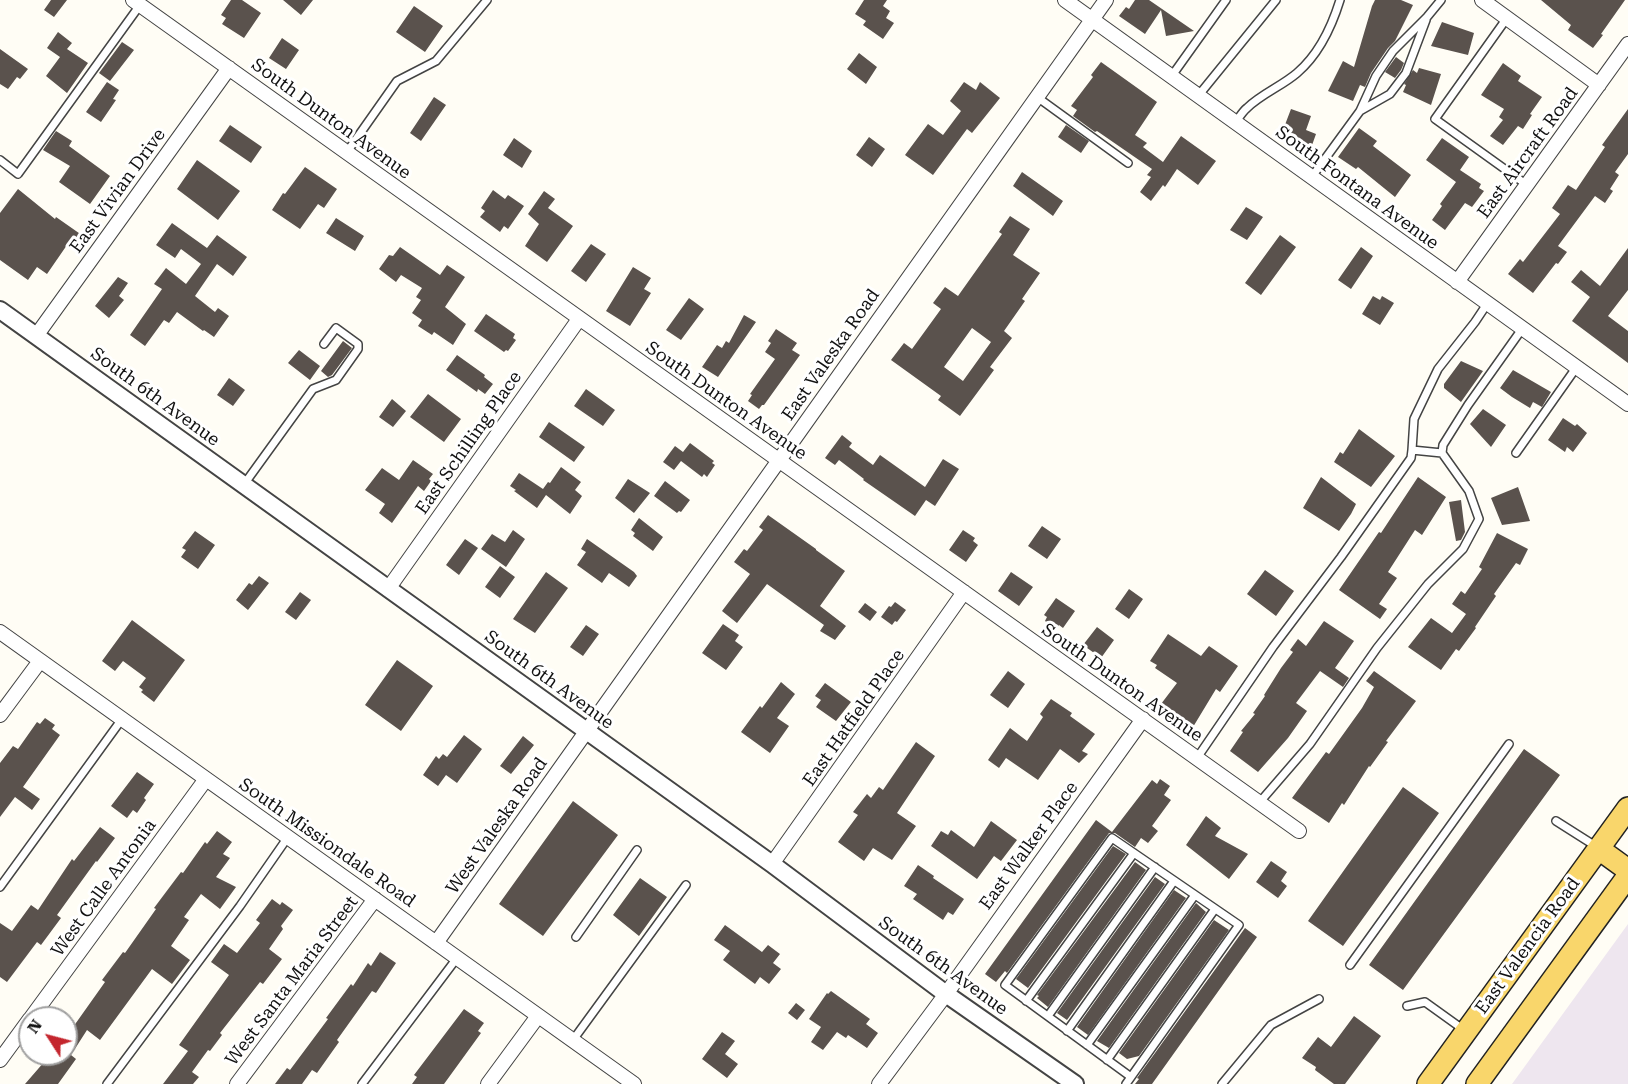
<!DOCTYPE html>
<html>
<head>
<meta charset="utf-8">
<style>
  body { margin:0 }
  #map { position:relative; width:1628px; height:1084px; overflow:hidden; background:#fffdf5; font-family:"Roboto Serif",serif }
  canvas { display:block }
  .north { position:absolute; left:18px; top:1006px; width:60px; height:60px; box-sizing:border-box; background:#fff; border:2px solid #a0a0a0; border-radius:50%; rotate:306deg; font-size:16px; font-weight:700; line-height:24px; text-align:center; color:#111 }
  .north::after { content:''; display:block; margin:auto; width:21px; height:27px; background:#c4262e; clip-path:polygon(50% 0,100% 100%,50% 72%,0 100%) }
</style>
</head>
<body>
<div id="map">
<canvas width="1628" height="1084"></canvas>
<div class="north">N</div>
</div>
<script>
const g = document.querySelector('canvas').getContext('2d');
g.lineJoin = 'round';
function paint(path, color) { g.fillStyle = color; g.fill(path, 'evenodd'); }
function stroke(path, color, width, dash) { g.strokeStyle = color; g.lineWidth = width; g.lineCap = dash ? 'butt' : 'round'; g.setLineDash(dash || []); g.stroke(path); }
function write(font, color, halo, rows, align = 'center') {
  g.font = font + ' "Roboto Serif",serif'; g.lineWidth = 6; g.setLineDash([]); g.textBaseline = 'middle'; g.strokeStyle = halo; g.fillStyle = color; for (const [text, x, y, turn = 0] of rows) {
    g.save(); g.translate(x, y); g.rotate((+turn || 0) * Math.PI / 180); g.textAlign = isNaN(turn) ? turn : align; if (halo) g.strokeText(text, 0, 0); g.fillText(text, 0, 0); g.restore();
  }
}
const industrial = new Path2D(`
  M1628 924V1084H1512Z`);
const building = new Path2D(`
  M51 0H67L54 17 44 10Z
  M231 0H242L261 13 244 38 222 24 226 18 221 15Z
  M283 0H313L301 15Z
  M864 0H887L883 6 890 11 886 18 894 23 883 39 863 25 866 21 855 14Z
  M1135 0H1149L1194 31 1166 36 1161 10 1145 34 1119 16 1126 7 1129 9Z
  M1375 0H1401L1413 5 1395 41 1388 48 1371 73 1365 87 1360 85 1353 101 1328 91 1343 61 1354 67 1372 6Z
  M1541 0H1625L1601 34 1603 35 1593 48 1568 30 1571 25Z
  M414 6 443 26 425 52 396 32Z
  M1442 22 1474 33 1468 55 1431 46Z
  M58 32 72 43 67 49 88 63 67 93 46 76 60 57 47 48Z
  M282 38 299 50 286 69 269 58Z
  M122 42 134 50 110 81 99 73Z
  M0 49 28 69 20 79 17 77 8 89 0 84Z
  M859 53 877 67 866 84 847 69Z
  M1396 57 1404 63 1401 70 1395 78 1385 72Z
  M1101 62 1157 102 1135 135 1147 143 1143 147 1163 162 1181 136 1216 161 1198 185 1177 169 1165 187 1163 185 1151 201 1140 192 1151 177 1147 175 1152 169 1097 131 1095 132 1073 116 1077 110 1071 106 1093 77 1091 75Z
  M1503 63 1521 76 1518 81 1542 97 1530 114 1532 115 1523 129 1518 126 1503 145 1490 136 1503 120 1499 117 1504 109 1481 95Z
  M1419 68 1441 74 1431 105 1403 92 1406 85 1404 84 1413 70 1417 73Z
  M107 82 119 90 113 99 116 100 101 122 86 112Z
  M964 82 976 90 980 82 1000 98 972 133 967 129 933 175 905 155 928 124 943 135 961 111 950 101Z
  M434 97 446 105 421 141 410 133Z
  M1291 109 1311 116 1306 130 1316 134 1311 148 1294 142 1296 135 1283 130Z
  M1628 109V154L1615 172 1619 175 1610 189 1613 191 1605 203 1595 196 1558 246 1567 252 1558 264 1556 263 1533 293 1508 274 1520 259 1523 262 1560 214 1552 208 1568 185 1576 190 1605 147 1602 145Z
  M230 125 262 147 251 163 219 141Z
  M1066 125 1089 141 1081 153 1058 137Z
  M1359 128 1377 141 1373 146 1411 175 1395 197 1358 167 1356 169 1338 157Z
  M56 131 72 141 69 146 110 176 90 204 59 182 70 166 43 150Z
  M869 137 885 149 872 167 856 155Z
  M514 138 532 151 522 168 503 155Z
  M1442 138 1469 157 1460 170 1481 184 1479 188 1484 191 1472 207 1465 203 1445 230 1432 220 1442 206 1440 204 1456 182 1426 160Z
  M197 160 240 191 218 220 177 189Z
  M305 167 337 189 324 208 318 204 300 229 272 210 283 193 285 194Z
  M1022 172 1063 201 1053 216 1013 186Z
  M18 189 55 219 56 217 86 238 76 252 67 245 47 274 37 267 28 280 0 260V213Z
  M493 190 505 199 508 195 524 206 508 229 504 226 500 232 480 217 485 211 481 208Z
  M544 191 555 199 548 208 573 226 547 262 525 246 539 224 528 214Z
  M1246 207 1263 217 1247 240 1230 230Z
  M1010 216 1030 229 1013 255 1040 273 1022 299 1025 301 1004 331 1012 338 990 367 994 370 960 416 938 400 941 396 891 360 904 343 912 349 941 309 933 303 945 287 958 296 1002 234 999 232ZM972 328 991 342 963 381 944 367Z
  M336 218 364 236 355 251 326 233Z
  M172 223 207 248 217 235 247 257 233 276 217 264 195 296 215 312 218 308 229 316 214 337 204 330 203 331 177 312 169 323 164 320 145 346 130 335 162 289 154 284 166 268 186 284 201 264 181 249 175 258 156 245Z
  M1280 235 1296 247 1261 295 1245 283Z
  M591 244 606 254 586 282 571 271Z
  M400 247 440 275 447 265 465 277 445 307 466 324 453 345 434 332 432 335 418 326 422 320 412 313 421 300 416 297 422 288 401 275 396 282 379 269 389 255 393 256Z
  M1361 247 1373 256 1351 289 1338 280Z
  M1628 248V290L1608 316 1628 331V363L1572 321 1590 297 1571 282 1581 270 1600 286Z
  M633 267 651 278 644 289 651 293 630 326 606 311Z
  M118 277 128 283 119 296 124 300 109 318 95 306Z
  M1373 296 1380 300 1382 296 1394 303 1380 325 1362 314Z
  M689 298 704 309 681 340 666 330Z
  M486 314 515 334 513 338 516 340 508 351 506 350 504 352 474 331Z
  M744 315 756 322 718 377 702 367 717 345 722 348 726 341 729 343Z
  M776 329 797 343 792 350 800 355 764 405H762L759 409 748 401 752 395 750 394 775 359 765 352 771 343 768 341Z
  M343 341 352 348 332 375 328 377 321 371Z
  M299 350 320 366 310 380 288 363Z
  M457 355 485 375 484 377 493 384 485 394 478 389 477 392 446 370Z
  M1461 361 1483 371 1461 402 1444 388V384Z
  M1513 370 1551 392 1542 407 1533 402 1530 408 1512 397 1500 388Z
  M229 378 245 390 233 406 217 395Z
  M586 389 615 410 603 426 574 406Z
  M428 394 461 419 444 442 410 417Z
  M392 399 406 411 393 427 379 417Z
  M1483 409 1506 425 1491 447 1470 424Z
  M1563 418 1575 426 1577 424 1587 433 1573 452 1567 447 1565 452 1548 440Z
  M549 422 585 447 574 462 539 437Z
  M1359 429 1395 456 1371 487 1334 462 1340 452 1343 454Z
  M842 435 852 443 849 447 873 465 880 455 925 487 943 459 959 469 935 506 926 500 915 516 863 480 864 479 839 460 835 465 825 458Z
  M690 443 714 461 712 463 715 465 707 477 704 474 702 477 681 461 674 470 663 462 675 446 683 452Z
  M413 460 433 474 429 479 431 481 424 491 418 486 392 523 379 513 385 504 365 490 382 468 399 480Z
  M561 467 581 482 575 490 582 496 570 514 546 495 537 508 514 491 516 490 510 486 519 473 543 489 548 482 550 483Z
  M1321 477 1356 504 1351 514 1339 531 1303 508Z
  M1418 477 1446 497 1422 535 1415 530 1388 572 1397 578 1379 604 1387 609 1380 619 1339 590 1379 532 1381 533Z
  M628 479 650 493 634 513 615 498Z
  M665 481 690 500 681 512 679 511 677 513 654 496Z
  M1518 487 1530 521 1502 525 1491 498Z
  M1461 500 1465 532 1461 540 1456 541 1449 502Z
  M768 515 816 549V550L845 571 820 606 846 626 835 640 820 631 824 625 767 584 737 623 722 611 750 574 734 562 744 549 747 551 763 530 759 527Z
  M639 518 663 537 653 551 633 536 635 533 631 530Z
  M1042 526 1061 539 1047 559 1028 546Z
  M513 530 525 539 506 567 481 549 492 534 505 542Z
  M963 530 975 538 973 541 978 545 966 562 949 550Z
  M195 531 215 545 198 569 181 557 186 550 182 548Z
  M1497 533 1528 549 1520 565 1516 563 1494 594 1496 596 1475 627 1476 628 1459 651 1456 649 1441 670 1408 647 1431 618 1452 633 1466 614 1452 604 1461 591 1465 594 1482 569 1479 567Z
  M465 539 478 548 459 575 446 565Z
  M587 539 634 572 637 576 629 587 609 573 602 583 577 565 586 552 581 549Z
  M500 566 515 577 500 598 485 587Z
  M1265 570 1294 591 1276 616 1247 594Z
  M546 572 568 588 535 633 513 619Z
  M1011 572 1033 587 1019 606 998 591Z
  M259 576 269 583 248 610 236 600 249 583 252 585Z
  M1129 589 1143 599 1129 619 1115 609Z
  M300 592 311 600 296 620 285 612Z
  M1056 598 1075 611 1063 628 1059 625 1056 629 1045 621 1047 617 1044 615Z
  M895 602 906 610 897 622 895 621 892 625 881 617 889 606 891 607Z
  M865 603 877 612 870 621 858 612Z
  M132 620 185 660 154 702 141 692 143 690 139 687 146 678 123 661 115 671 102 661Z
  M1324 621 1354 641 1335 668 1349 678 1343 687 1320 671 1296 703 1307 711 1288 738 1258 772 1230 751 1243 732 1241 731 1255 714 1253 713 1265 696 1264 695 1281 668 1293 652 1290 650 1298 639 1306 646Z
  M723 624 739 635 735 641 743 647 726 670 702 653Z
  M586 625 599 634 583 656 570 647Z
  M1097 627 1114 640 1101 658 1083 645Z
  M1168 634 1201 656 1209 646 1238 666 1220 692 1216 689 1193 727 1161 704 1177 683 1155 668 1157 665 1150 661Z
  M397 660 433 686 401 731 365 705Z
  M1008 671 1025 684 1008 708 990 695Z
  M1374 671 1416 701 1386 741 1388 742 1370 767 1369 766 1344 805 1342 803 1329 823 1292 798 1326 752 1329 754 1362 708 1374 687 1366 681Z
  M781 682 795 694 777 718 789 726 770 753 741 732 760 706 762 708Z
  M825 683 851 702 836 721 816 707 821 700 815 696Z
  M1051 699 1072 713 1070 716 1095 734 1082 751 1088 754 1079 763 1060 749 1038 780 1006 758 999 768 988 760 1010 728 1027 741 1043 717 1040 714Z
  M45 718 55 725 52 729 60 735 23 787 40 799 32 810 15 797 0 817V763L13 746 18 749 37 722 40 724Z
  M464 735 482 749 457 783 446 775 438 786 423 775 436 756 439 759 443 754 447 757Z
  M523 736 534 745 511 774 500 766Z
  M916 742 935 756 897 813 916 826 892 860 873 848 864 861 838 842 858 815 853 812 867 794 871 798 879 787 883 790Z
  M1524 749 1560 775 1403 990 1369 965Z
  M137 772 154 784 144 798 146 800 137 813 133 810 127 818 111 806Z
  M1160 779 1170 786 1164 795 1171 800 1152 826 1158 831 1148 843 1141 838 1135 847 1115 833H1109L1007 973 1005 971 996 982 985 974 1096 820 1112 832 1152 780 1157 784Z
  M1403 787 1439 813 1343 946 1308 921Z
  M573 801 618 835 543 936 499 904Z
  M1206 816 1221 828 1215 836 1248 854 1229 879 1186 845Z
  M991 821 1017 840 1001 861 994 856 977 879 931 846 941 831 948 835 951 830 974 847Z
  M100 827 115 838 97 862 96 861 57 915 61 918 41 945 37 942 7 982 0 977V923L12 931 31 905 38 910 72 859 74 861Z
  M217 831 232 842 223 854 230 858 216 877 236 887 220 909 201 894 184 917 189 920 171 946 190 960 172 984 152 969 100 1040 87 1030 71 1055 76 1059 58 1084H25L51 1054H66V1037L105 982 102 980 123 952 125 953 156 909 154 908 181 872 183 873 205 842 207 844Z
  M1113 846 1126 854 1028 988 1016 979Z
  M1271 861 1287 872 1281 881 1287 886 1278 898 1256 882Z
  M1135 862 1146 870 1048 1007 1037 998 1039 996 1037 995Z
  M918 865 934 876 933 878 964 899 953 915 948 912 943 920 913 899 917 894 904 886Z
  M1155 877 1165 884 1067 1020 1057 1013Z
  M640 878 667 897 639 936 613 915Z
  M1174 890 1186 898 1088 1035 1077 1027Z
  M272 899 280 905 282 902 293 910 281 926 283 929 269 949 282 959 263 984 260 982 220 1033 222 1035 210 1051 208 1050 192 1072 199 1077 193 1084H163L188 1051 179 1045 229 975 211 962 224 944 237 953 260 923 256 920Z
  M1196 903 1206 912 1109 1048 1097 1041Z
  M1214 920 1229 930 1139 1056 1127 1059 1119 1053Z
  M725 925 762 952 768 945 780 954 773 963 781 969 769 984 760 977 755 984 723 960 730 951 714 940Z
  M1245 928 1257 937 1152 1084H1135L1139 1079 1137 1078Z
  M380 952 396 963 376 993 372 991 337 1040 339 1042 317 1073 312 1070 302 1084H275L287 1068 290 1070 328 1019 326 1018 351 984 353 986 368 963 371 966Z
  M831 991 870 1019 866 1024 878 1033 867 1048 848 1035 846 1038 837 1032 823 1050 811 1042 821 1027 809 1019 827 993 828 994Z
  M796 1003 805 1010 797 1020 788 1013Z
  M464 1009 484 1023 478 1031 481 1033 444 1084H412L417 1077 414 1075Z
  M1354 1016 1381 1036 1345 1084H1334L1315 1070 1316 1067 1302 1058 1318 1037 1331 1047Z
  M722 1032 735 1041 725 1054 738 1064 727 1078 702 1059Z`);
const service = new Path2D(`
  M1507 18 1435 119 1527 185
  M1171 77 1226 0
  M1198 96 1276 0
  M1037 97 1128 163
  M1360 111 1390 94 1406 73 1426 20
  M1235 123C1239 118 1242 112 1247 108 1261 94 1282 86 1297 73 1318 55 1332 26 1340 0
  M347 152 397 81 436 61 487 0
  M0 160 18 174 140 5
  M1311 178 1360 111 1376 76 1393 51 1427 17 1441 0
  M1487 304 1475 322 1438 369 1414 419 1412 450 1442 453 1443 445 1468 405 1522 329
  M1516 453 1576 368
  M245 483 313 389 336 380 358 349V344L336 328 324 344
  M1197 758 1273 647 1341 557 1411 458 1412 450
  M1259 803 1310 744 1377 648 1428 584 1463 549 1479 519 1469 491 1442 453
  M1556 821 1597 847
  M0 887 122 719
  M576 937 637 850
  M1350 965 1509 744
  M1026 1001 1134 853
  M1407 1006 1425 1002 1464 1030
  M1048 1016 1155 867
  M1067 1031 1174 881
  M573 1040 686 885
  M1087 1045 1195 895
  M1107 1060 1215 909
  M107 1084 240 906 288 837
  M362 1084 457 958
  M1126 1084 1239 925 1112 838 1005 985 1131 1077
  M1222 1084 1271 1025 1319 999`);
const minor = new Path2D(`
  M133 0 1299 831
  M1065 0 1628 404
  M1482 0 1599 85
  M1457 282 1628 44
  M36 336 229 68
  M388 589 579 319
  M0 632 634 1084
  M0 715 40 661
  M772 864 964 592
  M436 943 1106 0
  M31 1018 206 779
  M0 1060 30 1019
  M237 1084 375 899
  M488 1084 538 1016
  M879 1084 946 994 1143 719`);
const tertiary = new Path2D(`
  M0 310 772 864 946 994 1075 1084`);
const primary = new Path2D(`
  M1599 849 1628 870
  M1428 1084 1628 808
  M1477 1084 1628 876`);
const streetNames = [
  ["South Dunton Avenue",331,119,36],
  ["East Aircraft Road",1528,153,-54],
  ["South Fontana Avenue",1357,188,36],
  ["East Vivian Drive",118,191,-54],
  ["East Valeska Road",831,355,-55],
  ["South 6th Avenue",155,397,36],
  ["South Dunton Avenue",726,401,35],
  ["East Schilling Place",469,443,-55],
  ["South 6th Avenue",549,680,36],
  ["South Dunton Avenue",1122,683,35],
  ["East Hatfield Place",854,718,-55],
  ["West Valeska Road",497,826,-55],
  ["South Missiondale Road",327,843,35],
  ["East Walker Place",1029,846,-54],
  ["West Calle Antonia",104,888,-54],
  ["East Valencia Road",1528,946,-54],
  ["South 6th Avenue",943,966,36],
  ["West Santa Maria Street",292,981,-53]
];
paint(industrial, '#eee6ef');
paint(building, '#5a524d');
stroke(service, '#444', 10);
stroke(minor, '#444', 16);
stroke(tertiary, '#444', 20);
stroke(primary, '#222', 24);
stroke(service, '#fff', 7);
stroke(minor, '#fff', 14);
stroke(tertiary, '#fff', 16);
stroke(primary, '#f9d66b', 21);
write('18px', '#111', '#fff', streetNames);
</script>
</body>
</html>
